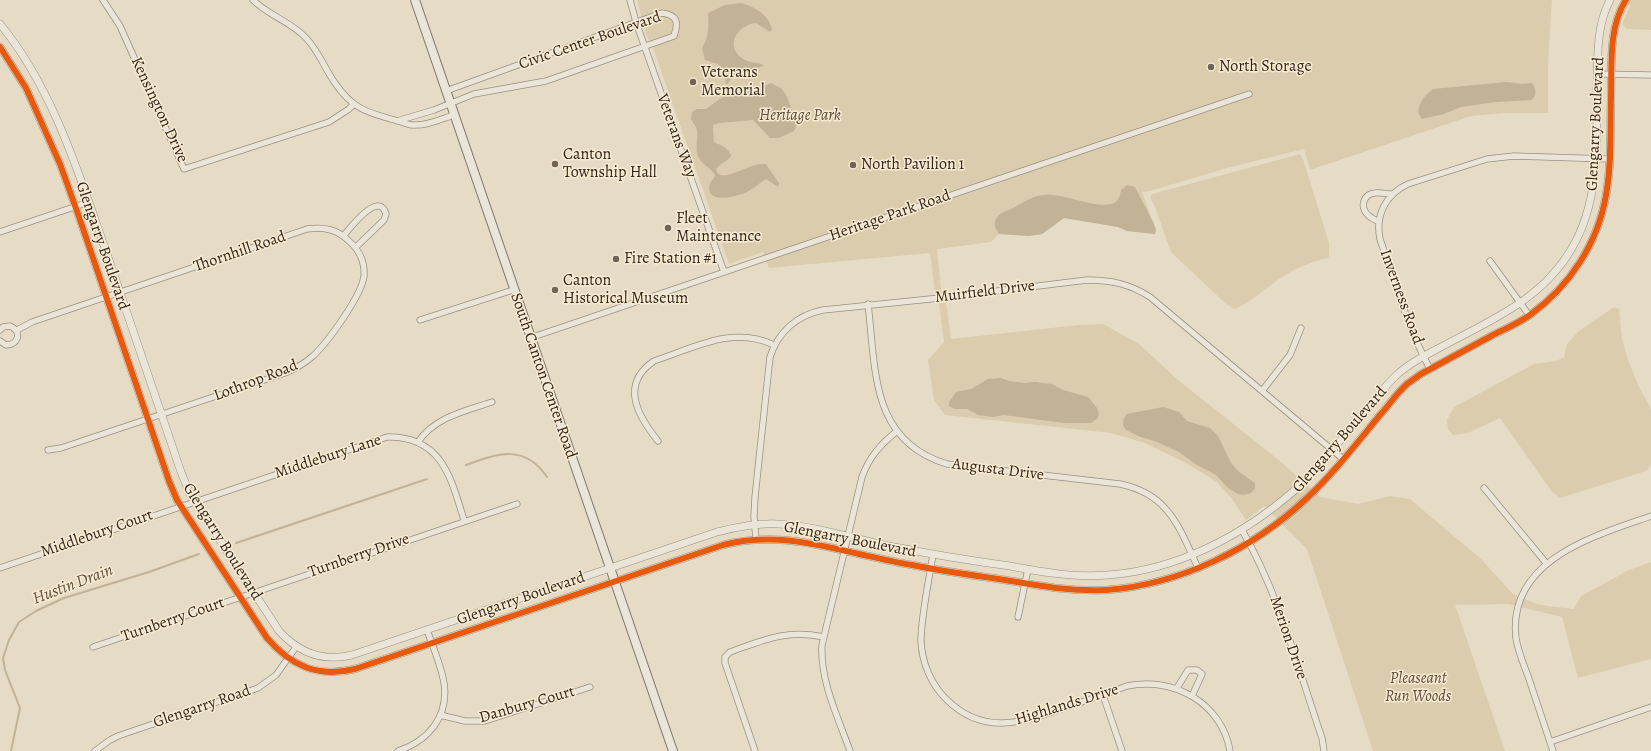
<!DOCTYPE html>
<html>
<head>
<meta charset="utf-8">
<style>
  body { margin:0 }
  canvas { display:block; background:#e6dbc4 }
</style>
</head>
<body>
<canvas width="1651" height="751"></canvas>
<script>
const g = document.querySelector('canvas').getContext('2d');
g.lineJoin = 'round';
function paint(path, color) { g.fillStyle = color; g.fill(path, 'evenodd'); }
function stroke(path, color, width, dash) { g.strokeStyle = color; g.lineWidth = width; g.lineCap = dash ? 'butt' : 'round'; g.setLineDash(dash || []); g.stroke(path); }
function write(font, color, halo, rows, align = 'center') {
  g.font = font + ' Alegreya,serif'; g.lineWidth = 3; g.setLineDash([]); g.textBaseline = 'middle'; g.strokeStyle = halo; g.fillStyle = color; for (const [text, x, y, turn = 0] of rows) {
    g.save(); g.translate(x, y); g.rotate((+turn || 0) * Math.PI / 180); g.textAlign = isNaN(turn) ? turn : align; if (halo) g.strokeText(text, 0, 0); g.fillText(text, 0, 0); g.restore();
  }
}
const green = new Path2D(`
  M637 0H1552L1548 64V113H1504L1471 116 1310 170 1304 149 1227 168 1150 191 1142 192 1156 230 1155 234 1127 231 1118 227 1064 218 1042 234 1029 236 999 234 991 242 937 249 941 289 947 308 951 339 1079 325 1103 324 1139 344 1178 380 1280 461 1320 497 1358 504 1390 496 1410 499 1481 559 1513 594 1534 603 1547 606 1574 609 1581 596 1629 570 1651 562V659L1578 678 1562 617 1508 604 1455 605 1505 751H1373L1307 549 1264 506 1246 520 1232 499 1217 482 1184 462 1145 443 1111 433 945 415 934 400 928 360 944 342 939 304 935 292 930 253 769 268 763 252 729 264 653 48 646 34Z
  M1625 0H1651V30L1626 29 1622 24 1630 6Z
  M1300 154 1303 159 1329 243V257C1313 262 1298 267 1285 275 1268 286 1254 300 1235 309L1226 304 1171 252 1155 207 1150 198 1152 194Z
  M1614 307 1619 309 1622 339 1628 360 1639 387 1651 409V465L1646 471 1560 498 1552 492 1500 418 1468 433 1453 435 1448 429 1447 420 1454 407 1534 364 1556 361 1564 357 1567 344 1579 331Z`);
const water = new Path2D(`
  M741 3C754 7 769 14 772 30L770 32 756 23C737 25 724 46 743 59 749 63 757 62 764 65 760 67 756 69 752 70 741 73 734 72 728 84H726L724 70 718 64 705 60 702 48C709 37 709 25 708 13L725 5Z
  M1507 82 1522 84 1532 83C1536 89 1537 95 1532 100L1496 102 1461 107 1444 114 1422 119 1418 112C1420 101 1424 96 1433 89Z
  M771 83 782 89 787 97 797 124 794 131 779 138H770L753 120 719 123 713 125V132L714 142C722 146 728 147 731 156 727 162 720 163 716 169L718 174C730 180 751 162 766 164L779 183 778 187 766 179C759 183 752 190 745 193 736 196 711 204 709 189 709 182 714 180 715 175 710 167 702 165 698 156 694 147 700 136 696 127 695 125 692 122 691 119L692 112 697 109H706L728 93 753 91Z
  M1127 185 1135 187 1154 224 1156 230 1155 234 1127 231 1118 227 1064 218 1042 234 1029 236 999 234C995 229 993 223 997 217 1000 212 1008 211 1013 208 1027 200 1037 193 1053 195 1068 196 1097 208 1111 204 1118 203 1120 196 1121 190Z
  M1001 378 1009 381 1025 383 1035 382 1052 384 1063 390 1088 397 1097 408 1099 414 1097 419 1091 423H1064L1004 415 993 417 978 415 967 409H954L949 406V402L956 392 971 389 988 379Z
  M1163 407 1179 412 1187 421 1210 428 1218 436 1231 463 1239 472 1255 483V488L1251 493 1244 495 1238 494 1228 488 1216 475 1197 465 1179 452 1157 442 1138 436 1126 430 1123 425 1124 418 1127 414Z`);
const stream = new Path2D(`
  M466 465C498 453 525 444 547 477
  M236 543 427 479
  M11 751 20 708 5 670 3 658 9 640 19 622 36 611 64 598 149 572 199 554`);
const minor = new Path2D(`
  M103 0 120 26 184 169 329 122 349 109 354 104
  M253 0C269 16 292 22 307 39 319 52 325 69 335 83 353 110 369 113 398 121 403 122 408 125 413 125 426 126 441 119 454 115
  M630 0 636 22 724 272
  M1597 74 1651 75
  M397 121 434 110 474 94 546 81 674 36C679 22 677 15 662 13L446 91
  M1379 222C1375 220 1371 218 1368 215 1359 206 1364 194 1375 193 1380 192 1387 194 1392 194
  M0 232 89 202
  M344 235C351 227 379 190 386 214L384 220 356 247
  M1490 261 1529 315
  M868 304C876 369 870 441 947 464L1120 484C1169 494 1179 527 1198 568
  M420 320 513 290
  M0 330 3 327 10 326C22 331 19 345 6 345L0 341
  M17 330 32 322 307 229C324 227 337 229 349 241 359 250 365 262 364 276 362 295 328 342 313 356 305 363 295 369 285 373L61 448 48 450
  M530 338 1249 94
  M1430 369C1408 328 1395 283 1380 239 1375 215 1386 194 1408 184L1487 159 1514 156 1609 159
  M1262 391 1290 355 1301 328
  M658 441C637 415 620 384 654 361 694 348 733 325 774 345
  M418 442C435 417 465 411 492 402
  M1484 488 1547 564
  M1242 530C1279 594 1298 668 1322 738L1324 751
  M756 539 754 517 755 497 770 357C778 332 797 315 823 310L940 298 1087 280C1111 280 1130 284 1150 297L1343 459
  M933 554C929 581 921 616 921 641 922 663 931 684 946 699 983 736 1021 723 1064 708 1085 701 1106 694 1127 686 1173 676 1222 703 1230 751
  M0 568 387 437C442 436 451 478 464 520
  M1018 617 1028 569
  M93 647 517 504
  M1177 688 1188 670H1197L1202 674 1192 696
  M1103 695 1122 751
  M440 715 465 721H485L590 687
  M1550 742 1651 707
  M95 751 110 740 118 736 258 688 276 675 296 647
  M398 751C428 741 449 717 444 683 441 665 433 647 427 630
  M755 751 725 663V657L730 652C764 640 786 629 824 637
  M850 751C838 717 820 681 822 645L862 477C869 457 881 444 897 431
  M1553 751C1545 727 1537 703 1529 679 1524 665 1518 652 1516 638 1507 560 1594 536 1651 516`);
const tertiary = new Path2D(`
  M0 24C53 88 80 177 107 254 132 327 156 400 181 472L190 494 279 631C299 653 323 662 352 655L717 532C737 527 757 523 778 524 819 526 859 541 900 548 936 555 973 561 1010 566 1042 572 1075 578 1108 575 1178 570 1244 535 1296 489 1305 481 1313 471 1322 462 1339 442 1356 421 1374 401 1382 391 1389 381 1399 373 1411 362 1426 355 1441 347 1491 320 1542 300 1572 248 1602 197 1596 135 1597 78 1598 51 1597 25 1610 0
  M0 47 26 88 60 164 78 214 169 481 177 500 267 638C291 666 318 678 355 669L723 545C772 533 811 543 859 554 877 558 894 562 912 565 941 571 970 575 999 579 1035 585 1070 592 1106 590 1179 585 1253 549 1306 499 1333 474 1356 444 1380 415 1389 405 1397 393 1407 384L1421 374C1445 361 1469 348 1493 335 1505 329 1519 323 1530 315 1570 286 1598 243 1606 195 1612 163 1610 129 1611 98 1612 65 1608 28 1626 0`);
const secondary = new Path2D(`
  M415 0 673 751`);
const cycleway = new Path2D(`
  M0 47 26 88 60 164 78 214 169 481 177 500 267 638C291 666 318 678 355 669L723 545C772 533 811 543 859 554 877 558 894 562 912 565 941 571 970 575 999 579 1035 585 1070 592 1106 590 1179 585 1253 549 1306 499 1333 474 1356 444 1380 415 1389 405 1397 393 1407 384L1421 374C1445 361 1469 348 1493 335 1505 329 1519 323 1530 315 1570 286 1598 243 1606 195 1612 163 1610 129 1611 98 1612 65 1608 28 1626 0`);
const markers = [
  [1211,67,4,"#706457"],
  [693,82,4,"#706457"],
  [555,164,4,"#706457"],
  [853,165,4,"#706457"],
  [668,228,4,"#706457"],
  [616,259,4,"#706457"],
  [555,290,4,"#706457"]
];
const streetNames = [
  ["Civic Center Boulevard",590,41,-19],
  ["Kensington Drive",159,110,65],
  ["Glengarry Boulevard",1596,124,-87],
  ["Veterans Way",676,136,70],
  ["Heritage Park Road",890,216,-19],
  ["Glengarry Boulevard",102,246,71],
  ["Thornhill Road",240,252,-19],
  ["Muirfield Drive",985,292,-7],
  ["Inverness Road",1401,297,70],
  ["South Canton Center Road",543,376,71],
  ["Lothrop Road",256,381,-21],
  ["Glengarry Boulevard",1340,440,-49],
  ["Middlebury Lane",328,457,-18],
  ["Augusta Drive",998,470,7],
  ["Middlebury Court",97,534,-19],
  ["Glengarry Boulevard",850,540,11],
  ["Glengarry Boulevard",222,542,58],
  ["Turnberry Drive",359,556,-19],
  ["Glengarry Boulevard",521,599,-19],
  ["Turnberry Court",173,620,-19],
  ["Merion Drive",1288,638,71],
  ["Danbury Court",527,705,-16],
  ["Highlands Drive",1067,705,-17],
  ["Glengarry Road",202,707,-19]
];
const poiNames = [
  ["North Storage",1219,67],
  ["Veterans",701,73],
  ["Memorial",701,91],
  ["Canton",563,155],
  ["Township Hall",563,173],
  ["North Pavilion 1",861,165],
  ["Fleet",676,219],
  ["Maintenance",676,237],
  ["Fire Station #1",624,259],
  ["Canton",563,281],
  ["Historical Museum",563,299]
];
const parkNames = [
  ["Heritage Park",800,116],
  ["Pleaseant",1418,679],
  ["Run Woods",1418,697]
];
const waterNames = [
  ["Hustin Drain",73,585,-21]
];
paint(green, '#dcccae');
paint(water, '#c2b296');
stroke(stream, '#c2b296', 2);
stroke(minor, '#989083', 7);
stroke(tertiary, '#989083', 8);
stroke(secondary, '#7f776c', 10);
stroke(minor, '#eae4d9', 5.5);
stroke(tertiary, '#eae4d9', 7);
stroke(secondary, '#eae4d9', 8);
stroke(cycleway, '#e8590c', 6);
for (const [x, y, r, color] of markers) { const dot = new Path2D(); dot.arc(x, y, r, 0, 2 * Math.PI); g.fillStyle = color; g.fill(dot); stroke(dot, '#f8ebd0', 1.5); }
write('16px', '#31241d', '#f8ebd0', streetNames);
write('16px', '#31241d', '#f8ebd0', poiNames, 'left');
write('italic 16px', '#5a4b3d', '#f8ebd0', parkNames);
write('italic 17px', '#5e4f40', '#f8ebd0', waterNames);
</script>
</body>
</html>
